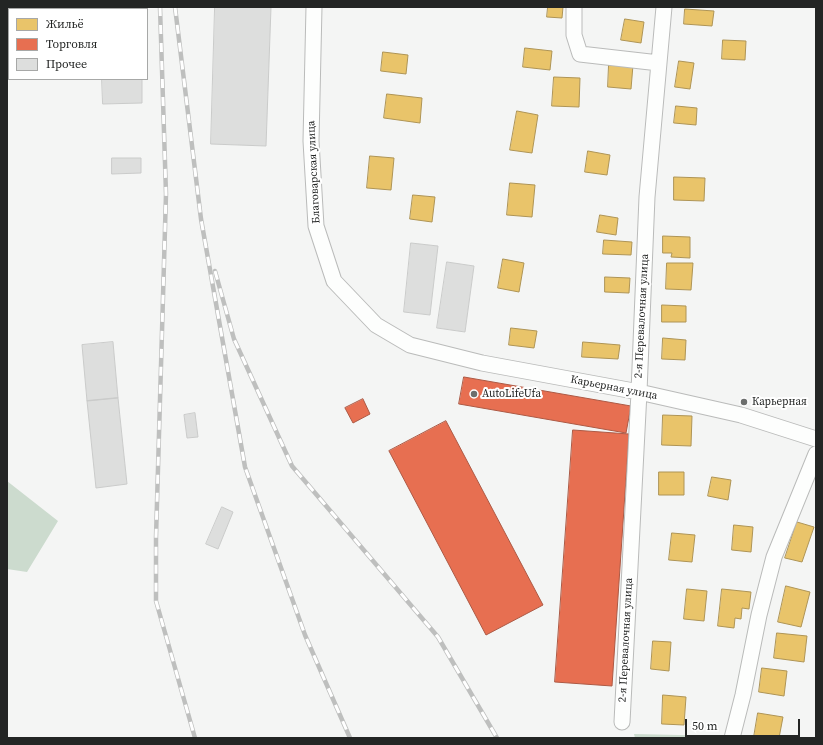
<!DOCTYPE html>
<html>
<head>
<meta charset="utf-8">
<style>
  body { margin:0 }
  #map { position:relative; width:823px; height:745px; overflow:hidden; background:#f4f5f4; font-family:"Source Serif 4",serif }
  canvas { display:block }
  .frame { position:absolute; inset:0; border:8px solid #232524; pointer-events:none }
  .legend { position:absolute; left:8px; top:8px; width:140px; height:72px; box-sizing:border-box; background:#fff; border:1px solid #a7a8a7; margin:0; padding:5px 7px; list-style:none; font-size:12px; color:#232524 }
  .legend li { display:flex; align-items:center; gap:8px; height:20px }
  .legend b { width:20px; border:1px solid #a7a8a7 }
  .scale { position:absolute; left:685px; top:719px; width:115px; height:18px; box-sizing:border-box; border:2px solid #232524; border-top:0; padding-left:5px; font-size:12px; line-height:14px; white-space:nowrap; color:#232524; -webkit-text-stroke:3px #fff; paint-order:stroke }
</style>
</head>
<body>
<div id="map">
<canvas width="823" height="745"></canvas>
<div class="frame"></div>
<ul class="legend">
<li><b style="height:11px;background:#e9c46a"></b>Жильё</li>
<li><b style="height:11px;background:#e76f51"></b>Торговля</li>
<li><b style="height:11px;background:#dddedd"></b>Прочее</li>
</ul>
<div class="scale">50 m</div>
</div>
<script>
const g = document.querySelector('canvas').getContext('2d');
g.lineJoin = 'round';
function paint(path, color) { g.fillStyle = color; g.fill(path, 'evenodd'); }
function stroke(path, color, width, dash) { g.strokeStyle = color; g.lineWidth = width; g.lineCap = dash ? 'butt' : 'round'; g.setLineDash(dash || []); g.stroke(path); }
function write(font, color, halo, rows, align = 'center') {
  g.font = font + ' "Source Serif 4",serif'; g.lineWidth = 4; g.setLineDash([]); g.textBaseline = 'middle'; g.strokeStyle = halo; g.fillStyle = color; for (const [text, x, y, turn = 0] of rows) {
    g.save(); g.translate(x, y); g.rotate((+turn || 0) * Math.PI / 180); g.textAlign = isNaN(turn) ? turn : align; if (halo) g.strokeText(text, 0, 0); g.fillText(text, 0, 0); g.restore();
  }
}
const forest = new Path2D(`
  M7 481 58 521 27 572 7 569Z
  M634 734 723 736V738H635Z`);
const homes = new Path2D(`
  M548 7H563L562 18 547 17Z
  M685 9 714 11 712 26 684 24Z
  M625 19 644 22 641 43 621 40Z
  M723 40 746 41 745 60 722 59Z
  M525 48 552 51 550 70 523 67Z
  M383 52 408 55 406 74 381 71Z
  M679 61 694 63 690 89 675 87Z
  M609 64 633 65 631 89 608 87Z
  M554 77 580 78 579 107 552 106Z
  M387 94 422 98 420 123 384 118Z
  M676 106 697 108 696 125 674 123Z
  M517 111 538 115 532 153 510 150Z
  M588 151 610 155 607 175 585 172Z
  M370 156 394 158 391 190 367 188Z
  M674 177 705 178 704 201 674 200Z
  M510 183 535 185 532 217 507 215Z
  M413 195 435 197 432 222 410 219Z
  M600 215 618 218 616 235 597 232Z
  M663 236 690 237V258L671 257 672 253H663Z
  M604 240 632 242 631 255 603 254Z
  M503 259 524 263 519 292 498 288Z
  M667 263H693L691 290 666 289Z
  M605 277 630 278 629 293 605 292Z
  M662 305 686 306V322H662Z
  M511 328 537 331 534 348 509 345Z
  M663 338 686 340 685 360 662 359Z
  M583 342 620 345 618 359 582 357Z
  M663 415 692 416 691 446 662 445Z
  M659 472H684V495H659Z
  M712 477 731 480 728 500 708 496Z
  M797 522 814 527 802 562 785 558Z
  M734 525 753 527 751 552 732 550Z
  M672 533 695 535 692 562 669 560Z
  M786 586 810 592 801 627 778 622Z
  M687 589 707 591 704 621 684 619Z
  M722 589 751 592 749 609 742 608 741 619 735 618 734 628 718 626Z
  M777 633 807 636 804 662 774 658Z
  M653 641 671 642 669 671 651 669Z
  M762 668 787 671 784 696 759 692Z
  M663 695 686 697 684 725 662 724Z
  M758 713 783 717 779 738H759L754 737Z`);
const shops = new Path2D(`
  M464 377 631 406 626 433 459 404Z
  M363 399 370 414 353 423 345 408Z
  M446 421 543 605 486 635 389 451Z
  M573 430 629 434 612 686 555 682Z`);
const building = new Path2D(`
  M18 7H43L42 9H18Z
  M215 7H271L266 146 211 144Z
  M102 79H142V103L103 104Z
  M112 158H141V173L112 174Z
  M411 243 438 246 430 315 404 312Z
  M447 262 474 266 465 332 437 328Z
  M113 342 118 398 87 401 82 345Z
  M118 398 127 484 96 488 87 401Z
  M195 413 198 437 187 438 184 415Z
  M222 507 233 512 218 549 206 544Z`);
const minor = new Path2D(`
  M314 7 311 141 316 226 334 281 376 325 410 345 482 363 639 392 741 415 816 439
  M574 7V35L580 54 659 63
  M622 722 639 392 647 197 664 7
  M732 738 743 695 759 615 774 557 816 454`);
const rail = new Path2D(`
  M160 7 166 194 156 537V601L195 738
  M175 7 201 219 245 467 305 635 350 738
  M215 271 234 339 292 466 438 637 497 738`);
const markers = [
  [474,394,4,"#6c6e6d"],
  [744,402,4,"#6c6e6d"]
];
const streetNames = [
  ["Благоварская улица",314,172,-93],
  ["2-я Перевалочная улица",642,316,-87],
  ["Карьерная улица",614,388,11],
  ["2-я Перевалочная улица",626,640,-87]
];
const poiNames = [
  ["AutoLifeUfa",482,394],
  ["Карьерная",752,402]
];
paint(forest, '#ccdbce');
paint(homes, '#e9c46a');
stroke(homes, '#ae9455', 1);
paint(shops, '#e76f51');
stroke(shops, '#ac5944', 1);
paint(building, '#dddedd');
stroke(building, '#cacbca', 1);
stroke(minor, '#babbba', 17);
stroke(minor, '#fdfefd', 15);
stroke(rail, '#bebfbe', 4.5);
stroke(rail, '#fff', 3, [9]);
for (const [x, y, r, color] of markers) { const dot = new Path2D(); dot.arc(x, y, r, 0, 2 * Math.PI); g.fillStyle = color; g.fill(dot); stroke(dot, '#fff', 1.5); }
write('11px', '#232524', '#fff', streetNames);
write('11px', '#232524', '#fff', poiNames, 'left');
</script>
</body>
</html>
